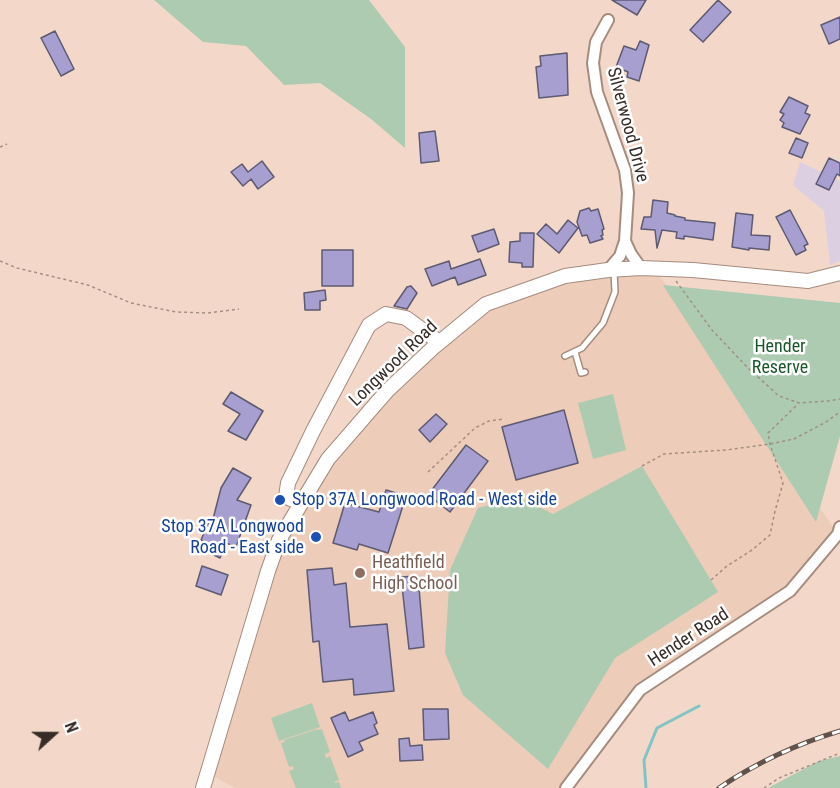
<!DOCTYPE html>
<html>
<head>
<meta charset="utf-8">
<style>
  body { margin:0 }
  #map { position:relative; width:840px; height:788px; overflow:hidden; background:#f3d8c9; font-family:"Roboto Condensed",sans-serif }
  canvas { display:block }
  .north { position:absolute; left:24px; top:704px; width:60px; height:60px; -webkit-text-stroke:4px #fff; paint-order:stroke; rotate:69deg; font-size:16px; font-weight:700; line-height:24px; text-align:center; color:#372c27 }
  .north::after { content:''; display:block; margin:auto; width:21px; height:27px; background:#372c27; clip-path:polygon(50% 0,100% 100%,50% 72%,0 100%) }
</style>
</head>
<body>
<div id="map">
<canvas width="840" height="788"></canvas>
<div class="north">N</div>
</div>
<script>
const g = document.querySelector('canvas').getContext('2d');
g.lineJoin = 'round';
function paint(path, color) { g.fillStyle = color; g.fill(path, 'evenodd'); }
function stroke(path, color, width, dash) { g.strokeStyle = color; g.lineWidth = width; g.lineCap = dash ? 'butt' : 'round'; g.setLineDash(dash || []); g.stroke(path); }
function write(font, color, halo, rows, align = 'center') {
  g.font = font + ' "Roboto Condensed",sans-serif'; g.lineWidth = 5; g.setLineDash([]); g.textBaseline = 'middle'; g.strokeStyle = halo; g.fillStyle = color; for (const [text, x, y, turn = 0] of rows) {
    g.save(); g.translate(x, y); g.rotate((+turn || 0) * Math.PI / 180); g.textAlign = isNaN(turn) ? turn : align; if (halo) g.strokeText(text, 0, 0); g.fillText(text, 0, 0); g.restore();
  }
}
const commercial = new Path2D(`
  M800 162 840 181V261L830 265 824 211 793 185Z`);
const built = new Path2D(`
  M655 269 838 534 790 591 640 690 566 788H235L208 773 268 571 301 503 387 391 486 304 565 276Z`);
const green = new Path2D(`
  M154 0H369L405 47V148L371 119 320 83 284 85 246 46 203 42Z
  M663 285 840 303V436L816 522Z
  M613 394 626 450 593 459 578 403Z
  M642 466 718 592 615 658 548 769 463 695 445 653 450 570 478 508 520 498 553 514Z
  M312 703 320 727 279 741 271 718Z
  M317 729V730L322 729 330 752 325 754 326 758 330 756 339 780 334 782 335 783 339 782 341 788H296L289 771 294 769 293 766 289 767 281 743 285 742 284 740Z
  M840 756V788H768L819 761Z`);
const stream = new Path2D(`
  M646 788 644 760 657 728 699 706`);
const building = new Path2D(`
  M612 0H646L637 15Z
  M718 0 731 12 703 42 690 30Z
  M840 17V39L829 44 821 25Z
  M55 31 74 69 61 76 41 38Z
  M640 41 649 45 639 81 627 77 628 72 616 67 624 46 636 50Z
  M567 53 568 95 539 98 536 67 541 66 540 56Z
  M789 97 808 106 805 113 810 115 800 134 782 127 784 123 780 120 784 114 780 112Z
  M435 131 439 161 421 163 419 133Z
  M796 138 808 143 802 158 789 153Z
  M829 158 840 163V176L837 174 829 190 816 184Z
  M262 161 274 177 258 189 251 179 243 186 231 172 242 164 248 172Z
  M653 200 668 202 667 213 675 215V216L685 218V220L715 223 713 240 684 236V239L676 238 677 232 662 230 657 248 655 230 641 229 644 217H651Z
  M589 208 591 211 598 209 604 229 602 230 603 235 601 236 603 239 590 243 587 235 582 236 577 222 580 211Z
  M790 210 808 244 804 246 806 250 796 255 776 217Z
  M736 213 753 215 751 235 770 236 769 250 749 248V250L732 247Z
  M568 220 578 228 559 253 537 234 546 224 557 234Z
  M494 229 499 244 478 252 472 236Z
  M520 233H534L533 267H522V263L509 262 510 242 520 241Z
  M322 250H353V286H322Z
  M480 259 486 275 458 285 455 277 432 286 425 269 449 261 451 269Z
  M411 286 417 293 407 309 394 306 407 287Z
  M325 290 326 300 320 301V310H305L304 293Z
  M231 392 263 411 246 440 228 431 240 414 223 404Z
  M564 410 578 463 516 480 502 427Z
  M436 414 447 424 430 442 419 430Z
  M466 445 488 461 450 512 428 495Z
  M233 468 251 478 237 500 251 505 236 547 226 543 220 558 206 551 208 544 201 540 209 521 212 523 221 488Z
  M386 490 406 496 388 553 359 544 357 550 333 543 345 503 379 512Z
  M202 566 228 575 221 595 196 586Z
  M332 568 334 585 346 583 350 627 387 624 394 691 354 695 353 679 323 682 319 641 313 642 307 570Z
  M418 576 424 647 409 649 401 577Z
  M423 709H448L449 739 424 740Z
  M345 712 349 721 373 712 377 723 374 725 378 734 359 742 363 750 348 757 331 718Z
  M409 738 410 746 422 745 423 760 400 761 399 739Z`);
const path = new Path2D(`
  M0 147 7 144
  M0 261 17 268 88 285 131 303 176 312 208 313 239 309
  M676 281 712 330 748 368 779 396 799 403 828 401 840 399
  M642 466 664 454 726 450 770 444 794 439 826 422 840 412
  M428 472 475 428 489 421 504 419
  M711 580 727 566 752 550 770 535 775 511 783 483 770 444 768 433 798 404
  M764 788 779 778 840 753`);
const service = new Path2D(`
  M575 352 581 373 585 372
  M565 356 582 348 603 323 615 292 614 271`);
const minor = new Path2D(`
  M608 20 596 42 593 63 597 92 625 170 628 193 625 241 620 256 608 270
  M625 241 631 254 641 268
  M566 788 640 690 790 591 838 534 840 527`);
const tertiary = new Path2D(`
  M301 503 286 497 288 483 313 431 369 325 386 314 406 318 439 342
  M203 788 268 571 279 540 328 459 387 391 435 346 486 304 565 276 608 270 641 268 693 270 808 281 840 273`);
const rail = new Path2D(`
  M719 788C756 763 797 744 840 731`);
const markers = [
  [280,500,6,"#1a4fb4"],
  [316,537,6,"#1a4fb4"],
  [360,573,6,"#8d6e63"]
];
const streetNames = [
  ["Silverwood Drive",627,125,75],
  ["Longwood Road",394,364,-44],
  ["Hender Road",689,638,-33]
];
const parkNames = [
  ["Hender",780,347],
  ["Reserve",780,368]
];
const transitNames = [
  ["Stop 37A Longwood Road - West side",292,500],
  ["Stop 37A Longwood",304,527,"right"],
  ["Road - East side",304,548,"right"]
];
const educationNames = [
  ["Heathfield",372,563],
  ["High School",372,584]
];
paint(commercial, '#ddcfe2');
paint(built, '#edccb9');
paint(green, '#accbb0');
stroke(stream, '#7fc5c5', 3);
paint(building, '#a69fd0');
stroke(building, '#5d5a71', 1.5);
stroke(service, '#a58c7f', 8);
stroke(minor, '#a58c7f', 14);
stroke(tertiary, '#a58c7f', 16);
stroke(path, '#a38f84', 1.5, [3, 3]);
stroke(service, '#fff', 5);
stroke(minor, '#fff', 10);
stroke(tertiary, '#fff', 14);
stroke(rail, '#61524b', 5);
stroke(rail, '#fff', 3, [9]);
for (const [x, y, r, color] of markers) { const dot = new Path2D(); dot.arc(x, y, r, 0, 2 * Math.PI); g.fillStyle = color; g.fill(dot); stroke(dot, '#fff', 2); }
write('18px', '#372c27', '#fff', streetNames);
write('18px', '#185727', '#fff', parkNames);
write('18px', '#164399', '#fff', transitNames, 'left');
write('18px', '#785e54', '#fff', educationNames, 'left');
</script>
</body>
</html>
